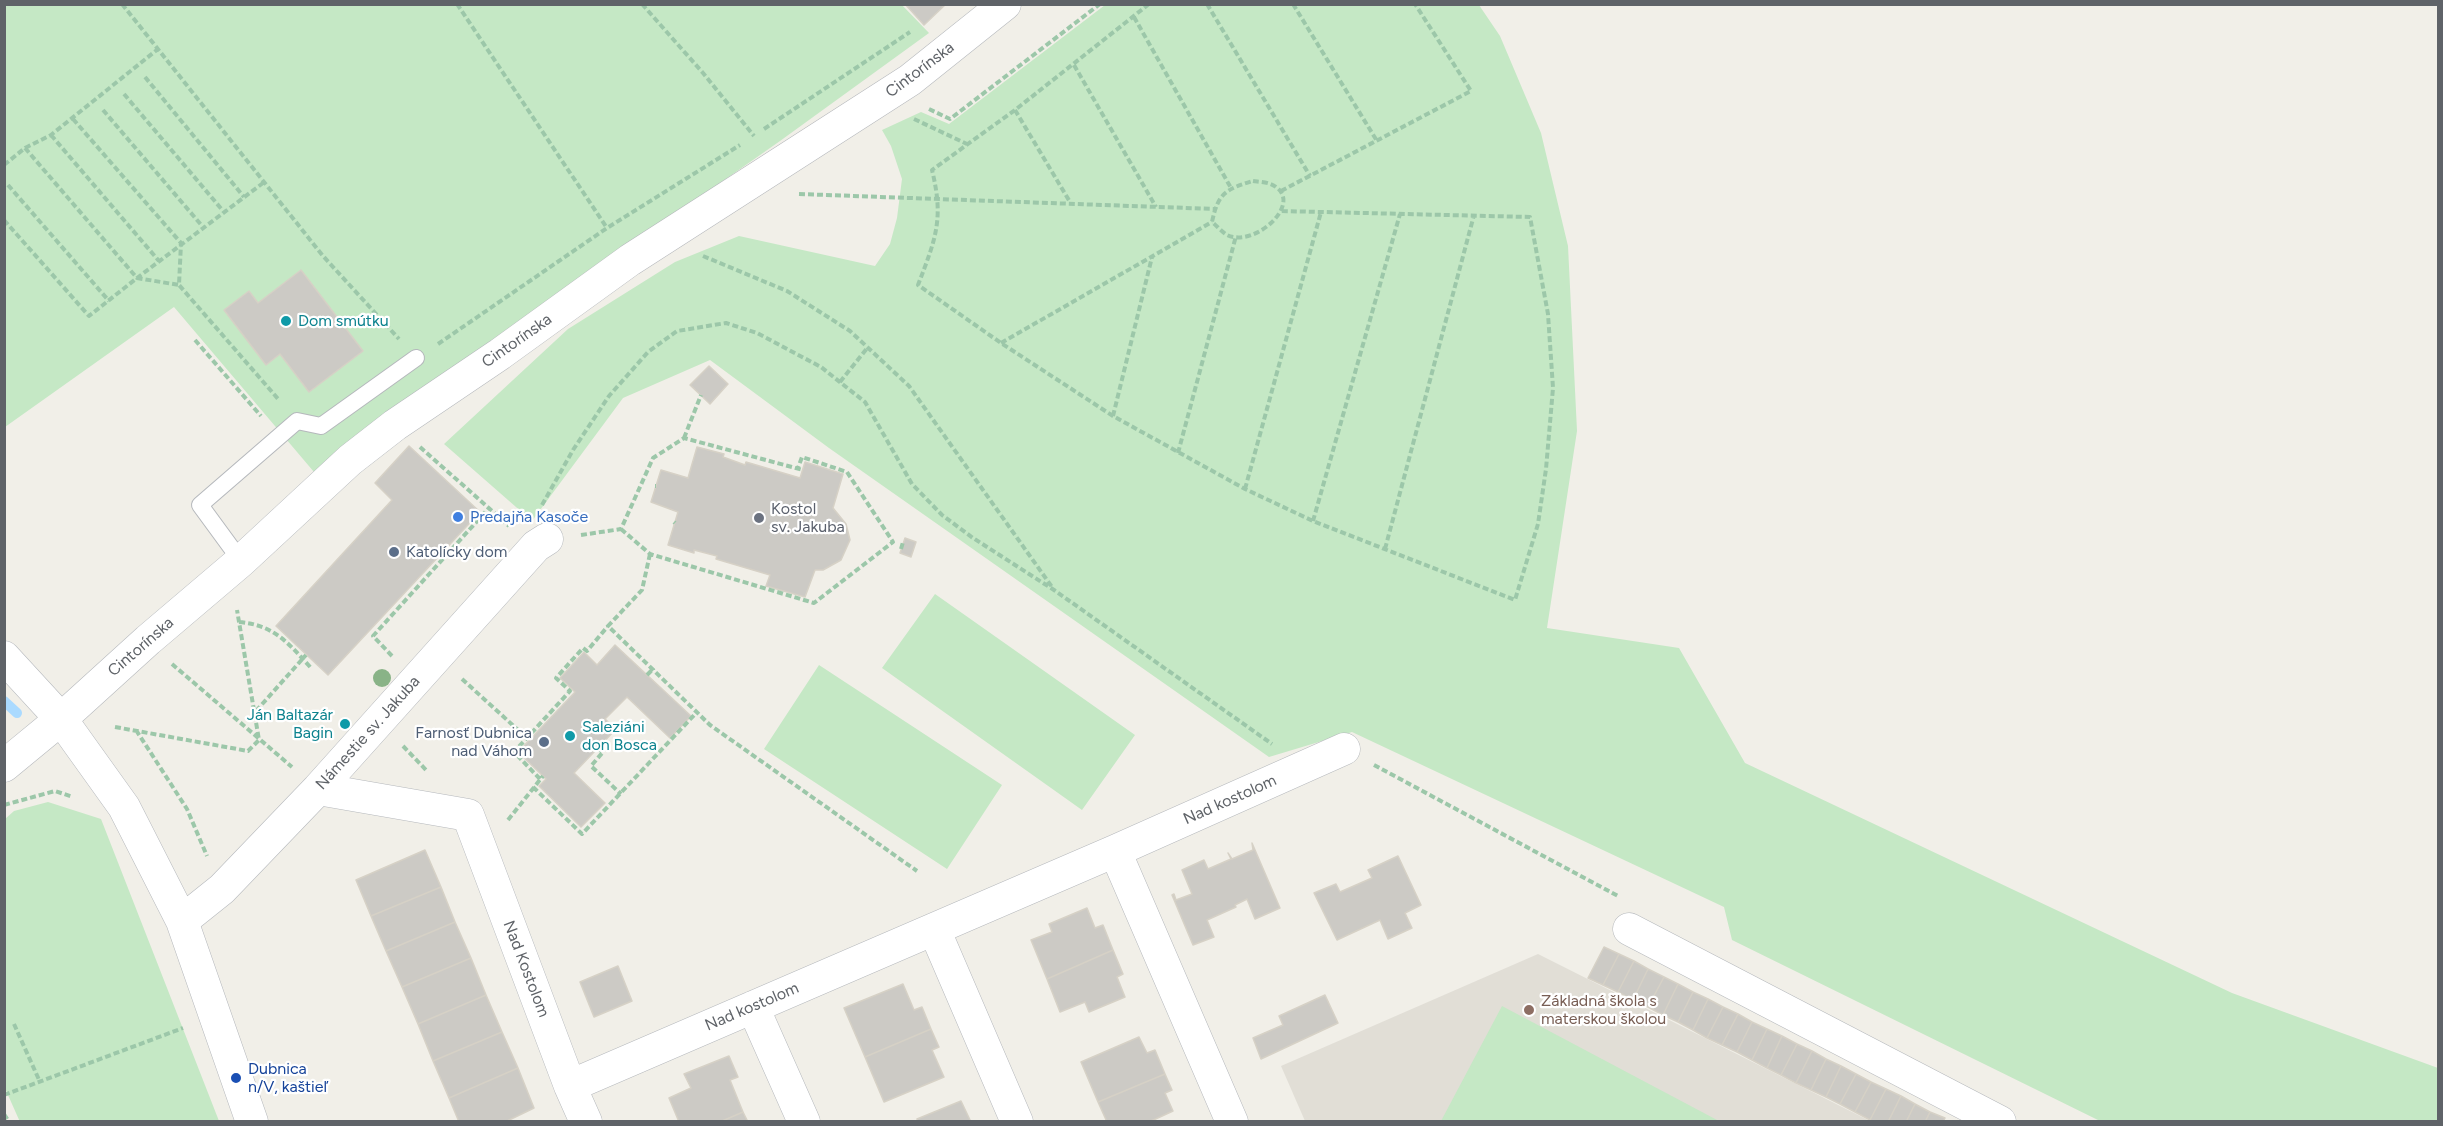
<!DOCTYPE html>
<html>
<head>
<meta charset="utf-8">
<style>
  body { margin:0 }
  #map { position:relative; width:2443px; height:1126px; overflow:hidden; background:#f1efe8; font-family:Figtree,sans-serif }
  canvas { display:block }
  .frame { position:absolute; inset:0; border:6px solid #5f6368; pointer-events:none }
</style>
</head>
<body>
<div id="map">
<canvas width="2443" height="1126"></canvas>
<div class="frame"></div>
</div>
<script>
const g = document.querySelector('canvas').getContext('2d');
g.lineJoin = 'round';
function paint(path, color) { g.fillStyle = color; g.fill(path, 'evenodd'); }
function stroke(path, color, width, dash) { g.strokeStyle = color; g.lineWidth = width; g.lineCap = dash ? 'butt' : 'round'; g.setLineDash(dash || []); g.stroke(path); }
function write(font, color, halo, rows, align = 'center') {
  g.font = font + ' Figtree,sans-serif'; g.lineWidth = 4.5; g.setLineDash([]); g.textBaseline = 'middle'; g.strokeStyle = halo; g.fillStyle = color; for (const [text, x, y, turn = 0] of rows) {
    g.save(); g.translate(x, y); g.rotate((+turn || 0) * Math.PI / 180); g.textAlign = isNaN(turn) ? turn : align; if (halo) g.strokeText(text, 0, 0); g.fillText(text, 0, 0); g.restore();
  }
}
const education = new Path2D(`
  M1538 954 1870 1121H1305L1281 1066Z`);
const green = new Path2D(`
  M901 4 929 33 780 141 341 449 314 472 174 307 5 427V5Z
  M1105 5H1479L1500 36 1541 133 1568 246 1577 431 1547 628 1679 648 1745 763 2232 993 2438 1068V1121H2100L1732 940 1724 907 1352 732 1269 757 829 448 710 360 623 398 532 521 444 444 568 329 675 262 739 236 875 266 890 244 897 218 902 179 891 146 882 130 921 112 949 124Z
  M935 594 1135 735 1082 810 882 668Z
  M819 665 1002 785 947 869 764 749Z
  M48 802 101 819 219 1121 20 1122 4 1086 5 819 14 811Z
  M1502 1006 1719 1121H1441Z`);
const stream = new Path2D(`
  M4 701 17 713`);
const building = new Path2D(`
  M905 4H946L924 25Z
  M301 270 363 351 309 392 280 354 266 365 224 310 249 291 258 303Z
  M709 366 728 384 710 404 690 385Z
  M409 446 480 512 328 675 276 626 392 500 375 483Z
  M697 447 724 454 723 457 745 465 746 462 800 478 805 462 843 474 833 508 846 524 850 540 841 560 823 570H815L805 597 766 586 770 575 716 559 717 556 694 550V553L668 545 678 512 651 502 661 470 688 478Z
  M905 538 916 542 911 557 900 553Z
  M615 645 691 716 670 738 627 697 605 719 616 729 574 773 605 803 581 827 539 786 546 779 518 752 575 692 560 678 584 652 597 665Z
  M1252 843 1280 908 1255 919 1247 899 1235 905 1236 907 1207 920 1214 937 1193 945 1172 895 1174 894 1176 900 1192 894 1182 870 1204 860 1208 869 1231 859 1228 853 1232 859 1253 850Z
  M425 850 441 887 371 916 356 880Z
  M1398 856 1421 905 1405 913 1412 928 1388 939 1380 920 1337 940 1314 893 1336 884 1340 892 1372 878 1368 870Z
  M441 887 455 922 386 951 371 916Z
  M1087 908 1095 928 1103 925 1113 950 1047 979 1031 940 1052 932 1049 924Z
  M455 922 471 958 402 987 386 951Z
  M1604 947 1619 954 1603 985 1588 978Z
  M1113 950 1123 974 1117 977 1125 997 1089 1012 1085 1002 1060 1012 1047 979Z
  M1619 954 1634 961 1618 992 1603 985Z
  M471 958 486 995 418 1024 402 987Z
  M1634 961 1648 969 1633 1000 1618 992Z
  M618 966 632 1001 594 1017 580 982Z
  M1648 969 1664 977 1648 1007 1633 1000Z
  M1664 977 1678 984 1663 1015 1648 1007Z
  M903 984 914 1010 922 1007 931 1029 865 1057 844 1008Z
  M1678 984 1693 992 1678 1022 1663 1015Z
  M1693 992 1708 999 1693 1030 1678 1022Z
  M486 995 502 1032 433 1061 418 1024Z
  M1325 995 1338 1023 1261 1059 1253 1038 1283 1025 1279 1016Z
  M1708 999 1723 1007 1707 1038 1693 1030Z
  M1723 1007 1738 1014 1722 1045 1707 1038Z
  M1738 1014 1752 1022 1737 1052 1722 1045Z
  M1752 1022 1767 1029 1752 1060 1737 1052Z
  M931 1029 939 1047 932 1050 944 1077 884 1102 865 1057Z
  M1767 1029 1782 1036 1767 1068 1752 1060Z
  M502 1032 518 1068 449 1098 433 1061Z
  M1782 1036 1797 1044 1781 1075 1767 1068Z
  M1139 1037 1147 1053 1155 1050 1165 1074 1098 1102 1081 1062Z
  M1797 1044 1812 1051 1796 1083 1781 1075Z
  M1812 1051 1826 1059 1811 1090 1796 1083Z
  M729 1056 738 1077 730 1080 743 1112 720 1122H679L669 1098 691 1088 684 1074Z
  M1826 1059 1841 1066 1826 1097 1811 1090Z
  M1841 1066 1856 1074 1840 1104 1826 1097Z
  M518 1068 534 1108 505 1122H459L449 1098Z
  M1165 1074 1172 1090 1165 1093 1173 1111 1149 1122H1107L1098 1102Z
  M1856 1074 1871 1082 1855 1112 1840 1104Z
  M1871 1082 1886 1089 1870 1120 1855 1112Z
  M1886 1089 1901 1096 1888 1122H1874L1870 1120Z
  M1901 1096 1915 1104 1906 1122H1888Z
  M961 1101 971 1122H918L917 1119Z
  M1915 1104 1930 1112 1925 1122H1906Z
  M743 1112 748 1122H720Z
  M1930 1112 1945 1118 1943 1122H1925Z`);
const path = new Path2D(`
  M122 4 323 256 399 339
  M457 4 607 228
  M642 4 703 73 754 136
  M1149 4 1015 110 932 170C944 219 936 238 918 285L1001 343 1113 416 1245 489 1313 521 1515 600 1538 524 1546 469 1553 388 1548 314 1530 217 1281 211
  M1207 4 1310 176
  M1293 4 1377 141
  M1134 17 1231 188
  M1074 65 1156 207
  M145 77 244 197
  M124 94 224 212
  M929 109 950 119 1100 4
  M103 110 203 227
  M1015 110 1070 202
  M73 119 181 243 179 285 279 400
  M914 119 967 144
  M764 129 910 32
  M51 135 159 261
  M25 148 137 278 263 183
  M4 165 25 148 51 135 158 49
  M1253 181C1260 182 1270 182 1276 187 1302 205 1254 248 1227 235 1222 232 1217 226 1212 222 1218 193 1226 189 1253 181Z
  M8 185 109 301
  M1281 191 1471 91 1415 4
  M799 194 1215 209
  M4 220 89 316 137 278 179 285
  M703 256 787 291 850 331 909 386 1052 587
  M195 340 261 416
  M1001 343 1212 222
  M438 344 607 228 740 145
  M840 382 868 347
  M1113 416 1152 257
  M684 438 701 395
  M420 447 509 526
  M1178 453 1236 236
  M655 486H656
  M1245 489 1321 212
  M542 505 573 450 609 396 648 352 677 331 726 323 757 333 821 367 865 402 912 484 942 515 973 538 1054 590 1272 744
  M1313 521 1400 214
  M674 522 675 523
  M621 529 650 554 814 603 893 542 847 472 802 457 798 468
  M581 535 621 529 653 458 684 438 803 470
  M901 549 903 542
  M1385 549 1474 215
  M650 554 642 590 608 626 710 725 917 871
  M239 622C275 625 289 644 312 669
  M392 656 373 636 489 508
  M172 664 292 767
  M647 675 654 668
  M462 679 528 739
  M256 711 306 655
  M115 727 248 751 259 740 237 610
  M136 730 187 809 207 856
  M403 746 427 771
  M597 748 603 752 591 766 621 794
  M1374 765 1618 896
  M540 779 514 752 570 691 556 678 583 648 587 651 608 626
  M533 787 582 834 698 711
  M4 805 55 791 73 797
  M508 820 543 776
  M14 1024 40 1082
  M4 1095 183 1028
  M4 1114 9 1122`);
const lane = new Path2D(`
  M241 561 200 505 297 421 321 426 416 358`);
const street = new Path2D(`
  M4 657 61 719 124 807 182 921 252 1122
  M4 766 61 719 148 640 241 561 350 460 395 425 500 354 630 260 910 80 1005 4
  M318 789 468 815 570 1086 586 1122
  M1115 851 1232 1122
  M182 921 222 889 318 789 536 546 547 539
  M934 929 1017 1122
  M1629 929 2000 1122
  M753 1007 804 1122
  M570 1086 1115 851 1344 749`);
const trees = [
  [382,678]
];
const markers = [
  [286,321,6,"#0f9aa8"],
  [458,517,6,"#3f7fe0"],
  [759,518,6,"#6b7280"],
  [394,552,6,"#5c6f8a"],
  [345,724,6,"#0f9aa8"],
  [570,736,6,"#0f9aa8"],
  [544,742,6,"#5c6f8a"],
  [1529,1010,6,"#8d6e63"],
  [236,1078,6,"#1a4fb4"]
];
const streetNames = [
  ["Cintorínska",920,70,-37],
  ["Cintorínska",517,341,-35],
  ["Cintorínska",141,647,-41],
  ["Námestie sv. Jakuba",368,733,-48],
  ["Nad kostolom",1230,800,-24],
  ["Nad Kostolom",526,969,69],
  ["Nad kostolom",752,1007,-23]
];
const cultureNames = [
  ["Dom smútku",298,321],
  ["Ján Baltazár",333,715,"right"],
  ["Bagin",333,733,"right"],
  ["Saleziáni",582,727],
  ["don Bosca",582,745]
];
const worshipNames = [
  ["Kostol",771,509],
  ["sv. Jakuba",771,527]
];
const shopNames = [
  ["Predajňa Kasoče",470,517]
];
const serviceNames = [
  ["Katolícky dom",406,552],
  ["Farnosť Dubnica",532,733,"right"],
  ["nad Váhom",532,751,"right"]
];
const educationNames = [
  ["Základná škola s",1541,1001],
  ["materskou školou",1541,1019]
];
const transitNames = [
  ["Dubnica",248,1069],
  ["n/V, kaštieľ",248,1087]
];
paint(education, '#e1ded6');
paint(green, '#c5e8c5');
stroke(stream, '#aadaff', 10);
paint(building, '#cccac5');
stroke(building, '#d6d1c6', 1.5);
stroke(lane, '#b5b8bc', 18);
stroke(street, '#b5b8bc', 33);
stroke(path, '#9cc7a9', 4, [6, 3]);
stroke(lane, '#fff', 16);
stroke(street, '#fff', 32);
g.fillStyle = '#89b387';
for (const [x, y] of trees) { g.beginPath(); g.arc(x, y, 9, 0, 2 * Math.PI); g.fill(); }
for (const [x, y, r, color] of markers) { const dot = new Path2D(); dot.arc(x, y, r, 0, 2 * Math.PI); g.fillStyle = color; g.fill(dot); stroke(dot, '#fff', 2); }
write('16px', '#5f6368', '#fff', streetNames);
write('16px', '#0d838f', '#fff', cultureNames, 'left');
write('16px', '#5b616d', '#fff', worshipNames, 'left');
write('16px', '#366cbe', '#fff', shopNames, 'left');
write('16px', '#4e5e75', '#fff', serviceNames, 'left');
write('16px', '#785e54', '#fff', educationNames, 'left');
write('16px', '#164399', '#fff', transitNames, 'left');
</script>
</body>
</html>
